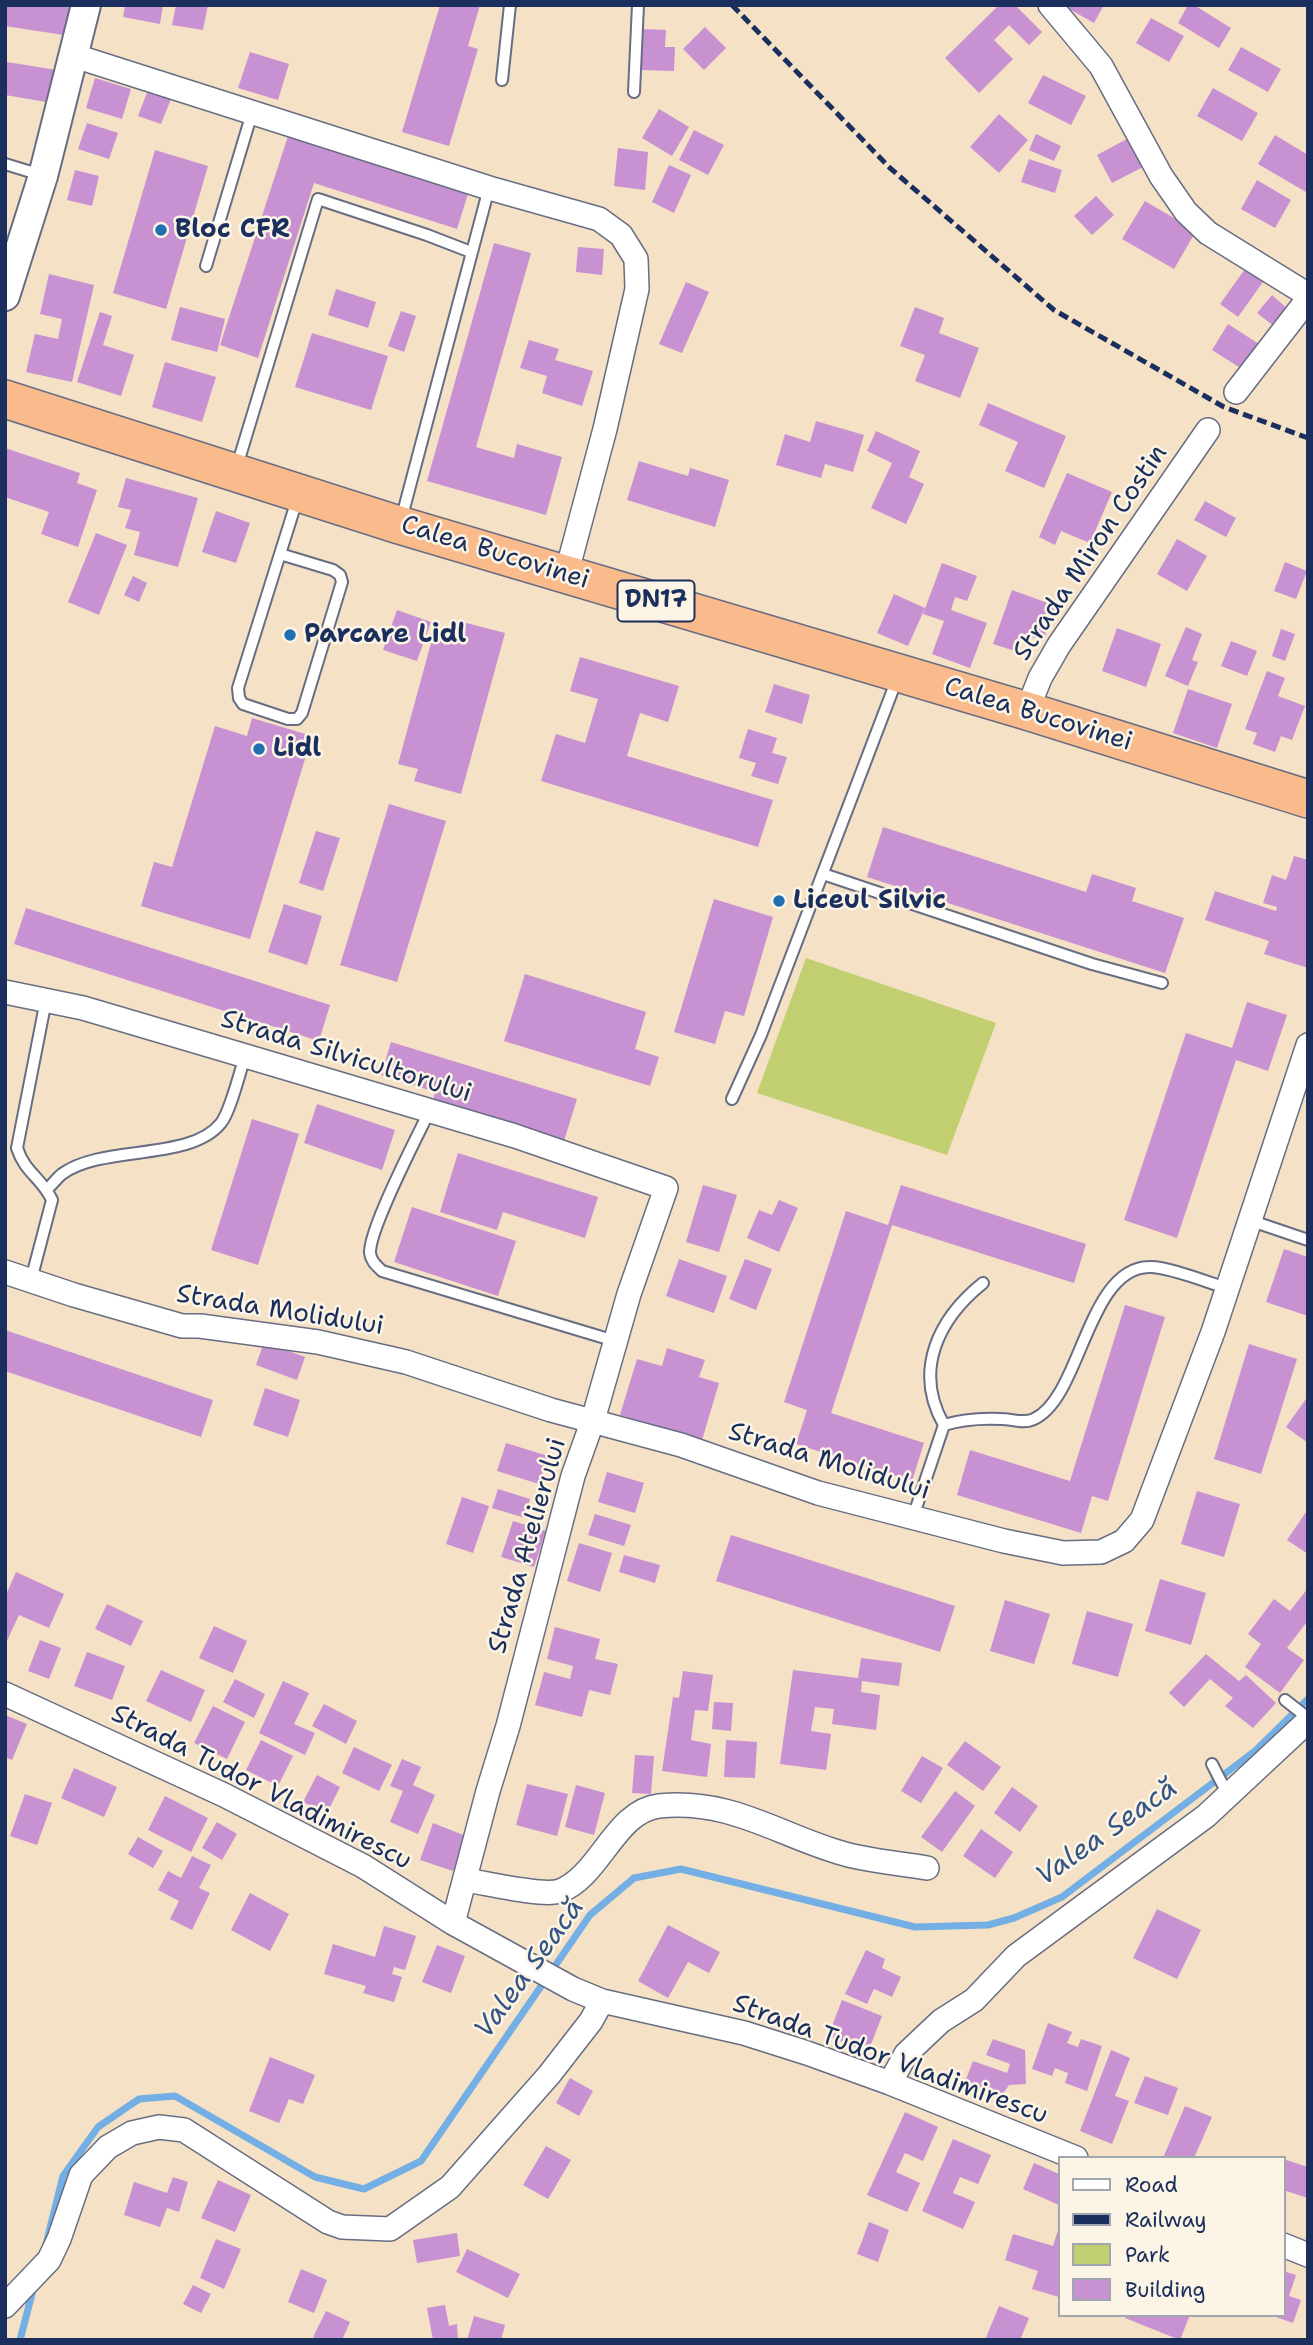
<!DOCTYPE html>
<html>
<head>
<meta charset="utf-8">
<style>
  body { margin:0 }
  #map { position:relative; width:1313px; height:2345px; overflow:hidden; background:#f5e1c5; font-family:"Shantell Sans",sans-serif }
  canvas { display:block }
  .frame { position:absolute; inset:0; border:7px solid #1b2f5e; pointer-events:none }
  .legend { position:absolute; left:1058px; top:2156px; width:228px; height:161px; box-sizing:border-box; background:#fcf5e5; border:2px solid #a2a6af; margin:0; padding:9px 12px; list-style:none; font-size:21px; color:#1b2f5e }
  .legend li { display:flex; align-items:center; gap:14px; height:35px }
  .legend b { width:35px; border:2px solid #a2a6af }
</style>
</head>
<body>
<div id="map">
<canvas width="1313" height="2345"></canvas>
<div class="frame"></div>
<ul class="legend">
<li><b style="height:9px;background:#fff"></b>Road</li>
<li><b style="height:9px;background:#1b2f5e"></b>Railway</li>
<li><b style="height:19px;background:#c1cf71"></b>Park</li>
<li><b style="height:19px;background:#c892d2"></b>Building</li>
</ul>
</div>
<script>
const g = document.querySelector('canvas').getContext('2d');
g.lineJoin = 'round';
function paint(path, color) { g.fillStyle = color; g.fill(path, 'evenodd'); }
function stroke(path, color, width, dash) { g.strokeStyle = color; g.lineWidth = width; g.lineCap = dash ? 'butt' : 'round'; g.setLineDash(dash || []); g.stroke(path); }
function write(font, color, halo, rows, align = 'center') {
  g.font = font + ' "Shantell Sans",sans-serif'; g.lineWidth = 5; g.setLineDash([]); g.textBaseline = 'middle'; g.strokeStyle = halo; g.fillStyle = color; for (const [text, x, y, turn = 0] of rows) {
    g.save(); g.translate(x, y); g.rotate((+turn || 0) * Math.PI / 180); g.textAlign = isNaN(turn) ? turn : align; if (halo) g.strokeText(text, 0, 0); g.fillText(text, 0, 0); g.restore();
  }
}
const green = new Path2D(`
  M806 958 996 1023 947 1155 757 1093Z`);
const stream = new Path2D(`
  M46 2244 63 2176 98 2127 139 2099 175 2096 315 2177 364 2189 421 2161 590 1915 634 1878 681 1869 915 1927 988 1925 1014 1918 1062 1897 1255 1751 1308 1699
  M20 2340 34 2286`);
const building = new Path2D(`
  M5 5H74L70 36 5 26Z
  M125 5H163L160 24 123 17Z
  M176 5H208L203 30 172 25Z
  M440 5H480L468 46 478 49 449 146 402 132Z
  M999 5H1015L1042 32 1029 45 1009 25 994 40 1013 59 979 93 945 58Z
  M1062 5H1104L1094 23Z
  M1188 5H1194L1231 28 1219 48 1178 23Z
  M1151 18 1184 36 1169 62 1136 43Z
  M705 27 726 48 704 70 683 49Z
  M642 29 666 30 665 47H675L674 71 640 70Z
  M1241 47 1281 69 1268 92 1228 70Z
  M250 52 289 64 278 100 238 88Z
  M7 62 57 70 52 103 5 95Z
  M1043 75 1086 96 1071 125 1028 103Z
  M95 78 131 89 122 119 86 108Z
  M1213 88 1258 113 1242 141 1197 116Z
  M148 90 171 99 161 124 138 116Z
  M659 109 689 127 672 156 642 138Z
  M999 114 1028 140 999 173 970 147Z
  M87 123 118 133 109 159 78 149Z
  M694 130 724 145 708 175 679 160Z
  M289 133 469 191 457 229 314 183 258 358 220 345Z
  M1036 134 1061 146 1054 161 1029 150Z
  M1275 135 1308 155 1306 192 1258 164Z
  M1127 139 1143 167 1112 183 1097 155Z
  M618 148 648 152 645 190 614 186Z
  M155 150 208 166 166 309 113 293Z
  M1029 159 1062 170 1055 193 1021 182Z
  M669 165 691 175 674 213 652 202Z
  M75 170 99 176 92 206 67 200Z
  M1257 180 1291 200 1275 228 1241 209Z
  M1096 196 1114 215 1092 235 1074 216Z
  M1145 201 1196 231 1174 269 1122 239Z
  M494 243 531 253 476 447 514 458 517 444 562 457 546 515 427 481Z
  M578 247 604 249 602 275 576 272Z
  M1245 269 1263 282 1238 317 1220 304Z
  M49 274 94 285 72 382 26 372 35 334 58 339 62 319 40 314Z
  M686 282 709 292 682 353 659 344Z
  M336 289 376 302 368 328 328 315Z
  M1272 295 1289 310 1275 327 1257 313Z
  M180 307 225 319 217 352 171 340Z
  M915 307 944 318 939 333 979 348 960 398 915 381 925 355 900 346Z
  M401 311 416 316 404 352 388 346Z
  M100 312 112 316 103 345 134 355 121 396 77 382Z
  M1228 324 1259 344 1242 369 1212 350Z
  M312 333 388 356 371 410 295 387Z
  M529 340 559 349 555 360 593 371 582 406 542 393 547 376 520 368Z
  M165 362 216 377 202 422 152 407Z
  M988 403 1066 436 1044 488 1005 471 1018 442 979 425Z
  M816 421 864 435 853 472 825 464 821 478 776 465 785 434 810 442Z
  M876 431 920 451 909 477 924 484 906 524 871 508 892 463 867 451Z
  M5 448 80 473 77 483 97 490 78 547 41 534 49 512 5 497Z
  M639 461 688 476 690 468 729 480 715 527 627 500Z
  M1067 473 1112 492 1090 543 1061 531 1055 545 1039 537Z
  M126 478 198 498 178 567 134 555 140 532 125 528 131 510 118 507Z
  M1205 501 1236 518 1226 537 1194 520Z
  M216 511 250 523 236 563 202 552Z
  M96 533 127 545 99 615 68 602Z
  M1177 539 1207 556 1187 591 1157 574Z
  M1285 562 1307 571 1296 599 1274 591Z
  M942 563 977 576 967 601 955 597 951 610 987 623 970 668 932 654 944 621 923 614Z
  M133 576 147 583 139 602 124 595Z
  M1012 590 1056 606 1043 641 1021 633 1015 651 993 644Z
  M894 594 925 608 908 646 877 633Z
  M397 610 431 622 417 661 383 650Z
  M455 620 505 633 461 794 414 781 418 769 398 764 434 632 451 637Z
  M1186 627 1202 634 1192 660 1198 662 1188 686 1165 676Z
  M1117 628 1161 644 1146 687 1102 671Z
  M1281 629 1295 634 1285 661 1272 656Z
  M1231 641 1257 651 1247 676 1221 666Z
  M580 657 679 686 668 722 640 713 627 756 773 800 758 847 541 781 556 734 585 743 598 699 570 691Z
  M1267 671 1285 678 1278 696 1305 706 1292 740 1281 736 1275 752 1253 744 1257 733 1245 729Z
  M774 684 810 695 802 724 765 712Z
  M1188 689 1232 704 1217 748 1173 733Z
  M252 718 312 736 250 939 141 906 154 862 172 867 215 726 247 736Z
  M748 729 777 738 772 753 787 757 778 784 751 776 756 763 739 758Z
  M389 804 446 821 397 982 340 965Z
  M883 827 1086 892 1092 874 1136 888 1132 901 1184 918 1165 973 867 877Z
  M316 831 340 838 323 891 299 883Z
  M1294 856 1308 860V968L1264 954 1269 941 1205 920 1215 891 1276 911 1277 907 1263 903 1272 875 1286 880Z
  M714 899 773 917 744 1016 725 1011 715 1044 674 1032Z
  M284 904 322 916 307 965 268 952Z
  M26 908 330 1005 319 1041 14 944Z
  M525 974 646 1012 635 1049 659 1057 650 1086 504 1041Z
  M1247 1002 1287 1015 1268 1071 1236 1060 1177 1238 1124 1220 1186 1033 1232 1048Z
  M391 1042 577 1099 564 1141 433 1101 435 1092 381 1075Z
  M317 1104 395 1130 382 1170 304 1143Z
  M252 1119 299 1134 258 1265 211 1250Z
  M458 1153 598 1197 585 1238 503 1212 497 1230 440 1212Z
  M703 1185 737 1195 719 1252 686 1242Z
  M901 1185 1086 1244 1074 1283 892 1225 831 1413 924 1443 912 1481 796 1444 807 1410 784 1402 846 1211 888 1225Z
  M779 1200 798 1208 779 1252 747 1238 759 1210 772 1215Z
  M412 1207 516 1241 498 1296 394 1262Z
  M1284 1249 1308 1257V1316L1266 1302Z
  M679 1259 727 1276 714 1313 666 1296Z
  M745 1259 772 1269 756 1310 729 1299Z
  M1125 1305 1165 1317 1108 1501 1092 1496 1081 1533 957 1495 970 1450 1070 1481Z
  M5 1330 213 1400 201 1437 5 1371Z
  M264 1342 305 1357 297 1380 256 1365Z
  M1249 1344 1297 1359 1261 1474 1214 1459Z
  M667 1348 705 1360 699 1377 719 1383 702 1440 620 1415 637 1359 662 1366Z
  M265 1388 300 1400 288 1437 253 1425Z
  M1308 1396V1443L1286 1427Z
  M506 1443 548 1456 539 1484 497 1471Z
  M607 1472 644 1483 635 1513 598 1502Z
  M498 1489 530 1499 525 1518 492 1508Z
  M1197 1491 1240 1504 1224 1557 1181 1544Z
  M462 1497 489 1506 473 1553 446 1544Z
  M1308 1509V1554L1287 1540Z
  M595 1514 631 1525 624 1546 588 1535Z
  M513 1521 546 1531 534 1567 501 1557Z
  M731 1535 955 1606 940 1652 716 1581Z
  M579 1543 612 1553 600 1592 567 1581Z
  M624 1555 660 1565 655 1583 619 1572Z
  M16 1572 64 1594 49 1628 19 1615 5 1645V1597Z
  M1160 1579 1206 1593 1191 1645 1145 1631Z
  M1308 1588V1625L1306 1623 1287 1648 1304 1660 1280 1693 1245 1667 1261 1644 1248 1634 1274 1599 1290 1611Z
  M1005 1600 1050 1614 1034 1664 990 1651Z
  M107 1604 143 1621 131 1646 95 1629Z
  M1087 1611 1133 1624 1118 1677 1072 1664Z
  M214 1626 247 1641 233 1673 199 1658Z
  M555 1627 600 1639 595 1659 618 1664 610 1695 589 1690 582 1717 535 1705 544 1672 570 1679 573 1666 547 1659Z
  M40 1640 61 1648 49 1679 28 1671Z
  M87 1652 125 1666 112 1700 74 1686Z
  M1206 1654 1239 1681 1246 1675 1276 1703 1253 1728 1225 1706 1233 1698 1210 1679 1184 1707 1169 1693Z
  M861 1658 902 1663 899 1686 862 1681 861 1692 880 1695 876 1730 832 1724 834 1709 815 1707 811 1731 831 1734 826 1770 780 1764 793 1670 858 1678Z
  M161 1670 205 1690 191 1722 146 1701Z
  M683 1671 713 1675 708 1711 695 1710 691 1740 711 1744 707 1777 662 1771 673 1697 679 1698Z
  M235 1679 265 1694 254 1718 223 1702Z
  M283 1681 309 1693 294 1724 315 1733 305 1755 259 1733Z
  M714 1702 733 1703 731 1731 712 1729Z
  M324 1704 357 1721 346 1744 312 1726Z
  M213 1706 245 1722 227 1759 194 1743Z
  M5 1715 27 1724 12 1760 5 1757Z
  M261 1740 293 1756 278 1786 246 1770Z
  M726 1740 757 1742 755 1778 724 1777Z
  M965 1741 1001 1767 983 1791 947 1765Z
  M354 1747 392 1765 379 1791 342 1773Z
  M635 1755 654 1756 651 1794 632 1793Z
  M922 1756 943 1768 921 1803 901 1791Z
  M402 1759 421 1767 413 1785 435 1795 418 1834 390 1822 403 1791 390 1786Z
  M74 1768 117 1787 104 1817 61 1798Z
  M317 1775 340 1787 327 1813 303 1802Z
  M527 1784 568 1794 557 1836 516 1825Z
  M576 1785 605 1793 594 1835 565 1827Z
  M1012 1787 1038 1806 1020 1832 994 1813Z
  M955 1791 975 1806 942 1852 921 1837Z
  M25 1794 52 1803 37 1845 10 1836Z
  M165 1796 208 1818 191 1852 148 1830Z
  M217 1822 237 1834 222 1860 202 1848Z
  M433 1823 466 1836 453 1871 420 1860Z
  M981 1829 1013 1852 995 1878 963 1856Z
  M138 1837 163 1851 153 1868 128 1854Z
  M192 1856 211 1865 199 1888 210 1893 192 1930 170 1919 179 1901 158 1890 168 1871 181 1878Z
  M250 1893 289 1914 270 1951 231 1930Z
  M1157 1909 1201 1930 1177 1979 1133 1958Z
  M668 1925 720 1952 709 1973 688 1962 668 1998 638 1981Z
  M384 1926 416 1936 405 1970 394 1967 392 1974 402 1977 394 2002 363 1993 366 1986 324 1974 333 1944 375 1957Z
  M437 1945 465 1956 451 1993 422 1982Z
  M866 1950 885 1959 882 1968 901 1977 892 1997 874 1989 867 2004 845 1994Z
  M842 2000 882 2016 868 2052 828 2036Z
  M1048 2023 1072 2032 1067 2043 1078 2047 1081 2039 1102 2046 1087 2091 1065 2083 1068 2073 1055 2068 1052 2076 1032 2069Z
  M993 2039 1025 2050 1026 2084 1009 2085 1002 2095 965 2082 973 2061 1007 2073 1010 2064 986 2055Z
  M1111 2050 1130 2058 1115 2096 1129 2101 1112 2144 1080 2131Z
  M270 2057 315 2075 303 2104 289 2099 279 2123 249 2111Z
  M1145 2076 1178 2088 1168 2115 1134 2103Z
  M570 2078 593 2091 579 2116 556 2103Z
  M1185 2106 1212 2117 1194 2158H1163Z
  M905 2112 938 2127 923 2161 905 2153 896 2172 920 2183 907 2212 867 2195Z
  M953 2139 991 2155 978 2184 960 2177 953 2193 975 2202 963 2229 922 2211Z
  M546 2146 571 2160 548 2199 523 2185Z
  M1283 2159 1308 2167V2198L1283 2190Z
  M1034 2163 1059 2174V2205L1023 2189Z
  M173 2177 188 2182 179 2212 167 2208 160 2227 124 2215 134 2182 167 2193Z
  M218 2180 251 2195 235 2232 201 2218Z
  M869 2222 889 2230 878 2262 857 2254Z
  M1059 2227V2297L1032 2289 1038 2271 1005 2260 1013 2234 1053 2246Z
  M457 2233 460 2256 417 2263 413 2240Z
  M216 2239 241 2249 224 2289 200 2278Z
  M467 2249 520 2274 508 2298 456 2272Z
  M301 2269 327 2280 314 2313 288 2302Z
  M1283 2271 1296 2275 1289 2296 1301 2300 1293 2323 1273 2316 1283 2315Z
  M193 2285 211 2294 201 2313 183 2304Z
  M445 2305 449 2326 457 2324 458 2340H433L427 2308Z
  M999 2306 1029 2318 1020 2340H985Z
  M326 2311 350 2322 342 2340H319L313 2337Z
  M1127 2315H1190L1180 2340 1125 2318Z
  M474 2316 505 2325 501 2340H467Z`);
const service = new Path2D(`
  M502 80 510 5
  M634 92 638 5
  M5 164 41 175
  M206 266 252 113
  M237 466 318 199 427 235 471 252
  M401 520 489 188
  M280 554 238 688 239 698 243 704 288 719H297L302 713 342 582 340 575 333 570 280 554 297 500
  M823 874 1092 964 1162 983
  M732 1099 761 1035 897 679
  M429 1112C417 1137 369 1229 370 1253 371 1261 376 1265 382 1271L615 1341
  M47 1189C52 1185 57 1178 62 1174 103 1144 190 1162 221 1123 230 1112 240 1072 245 1056
  M1249 1220 1308 1240
  M31 1280 52 1200C42 1178 25 1173 17 1148L46 1000
  M944 1425C913 1371 938 1319 983 1283
  M913 1517 944 1425C963 1419 982 1418 1002 1419 1012 1419 1024 1424 1034 1419 1081 1398 1087 1268 1149 1267 1167 1266 1207 1282 1226 1288
  M1285 1700 1308 1718
  M1212 1764 1228 1795`);
const minor = new Path2D(`
  M1050 5 1101 66 1161 176 1186 212 1208 233 1308 295
  M75 56 489 188 599 219 621 235 636 259 637 289 605 429 566 575
  M1236 392 1308 299
  M1027 711 1040 678 1059 645 1208 430
  M5 992 83 1008 232 1052 515 1136 666 1188 629 1294 593 1420 573 1476 508 1726 488 1791 453 1923
  M5 1272 74 1295 182 1326H200L318 1342 406 1362 551 1410 681 1445 818 1493 1004 1541 1063 1553 1101 1552 1124 1541 1142 1520 1213 1332 1308 1045
  M5 1694 224 1795 363 1866 453 1923 573 1989 602 2001 744 2033 807 2053 890 2083 1076 2158
  M465 1880C486 1883 543 1897 560 1891 600 1876 615 1811 659 1806 730 1799 775 1833 838 1852 866 1861 898 1863 927 1868
  M890 2083 906 2054 941 2021 974 2000 1016 1956 1206 1816 1308 1721
  M1283 2245 1308 2255
  M5 2306 49 2260 59 2239 81 2175 108 2147 132 2133 159 2127 184 2130 328 2222 342 2227 390 2229 450 2187 549 2075 591 2021 602 2001`);
const tertiary = new Path2D(`
  M5 296 43 176 86 5`);
const trunk = new Path2D(`
  M5 399 399 525 1027 711 1308 799`);
const rail = new Path2D(`
  M732 5 890 168 1054 310 1224 407 1308 438`);
const markers = [
  [161,230,7,"#1f6fb2"],
  [290,635,7,"#1f6fb2"],
  [259,749,7,"#1f6fb2"],
  [779,901,7,"#1f6fb2"]
];
const shields = [
  [656,601,77]
];
const shieldNames = [
  ["DN17",656,601]
];
const poiNames = [
  ["Bloc CFR",175,230],
  ["Parcare Lidl",304,635],
  ["Lidl",273,749],
  ["Liceul Silvic",793,901]
];
const streetNames = [
  ["Calea Bucovinei",495,553,17],
  ["Strada Miron Costin",1091,553,-56],
  ["Calea Bucovinei",1038,715,17],
  ["Strada Silvicultorului",346,1057,17],
  ["Strada Molidului",280,1311,9],
  ["Strada Molidului",829,1462,17],
  ["Strada Atelierului",528,1546,-74],
  ["Strada Tudor Vladimirescu",261,1788,27],
  ["Strada Tudor Vladimirescu",890,2060,20]
];
const waterNames = [
  ["Valea Seacă",1107,1833,-35],
  ["Valea Seacă",530,1969,-54]
];
paint(green, '#c1cf71');
stroke(stream, '#73afe4', 7);
paint(building, '#c892d2');
stroke(service, '#676d82', 14);
stroke(minor, '#676d82', 26);
stroke(tertiary, '#676d82', 32);
stroke(trunk, '#676d82', 40);
stroke(service, '#fff', 10);
stroke(minor, '#fff', 23);
stroke(tertiary, '#fff', 28);
stroke(trunk, '#fabb8c', 37);
stroke(rail, '#1b2f5e', 5, [10, 5]);
for (const [x, y, r, color] of markers) { const dot = new Path2D(); dot.arc(x, y, r, 0, 2 * Math.PI); g.fillStyle = color; g.fill(dot); stroke(dot, '#fcf5e5', 2.5); }
for (const [x, y, w] of shields) { const box = new Path2D(); box.roundRect(x - w / 2, y - 20.5, w, 41, 5); g.fillStyle = '#fcf5e5'; g.fill(box); stroke(box, '#1b2f5e', 2); }
write('bold 24px', '#1b2f5e', null, shieldNames);
write('bold 26px', '#1b2f5e', '#fcf5e5', poiNames, 'left');
write('26px', '#1b2f5e', '#fcf5e5', streetNames);
write('italic 28px', '#355586', '#fcf5e5', waterNames);
</script>
</body>
</html>
